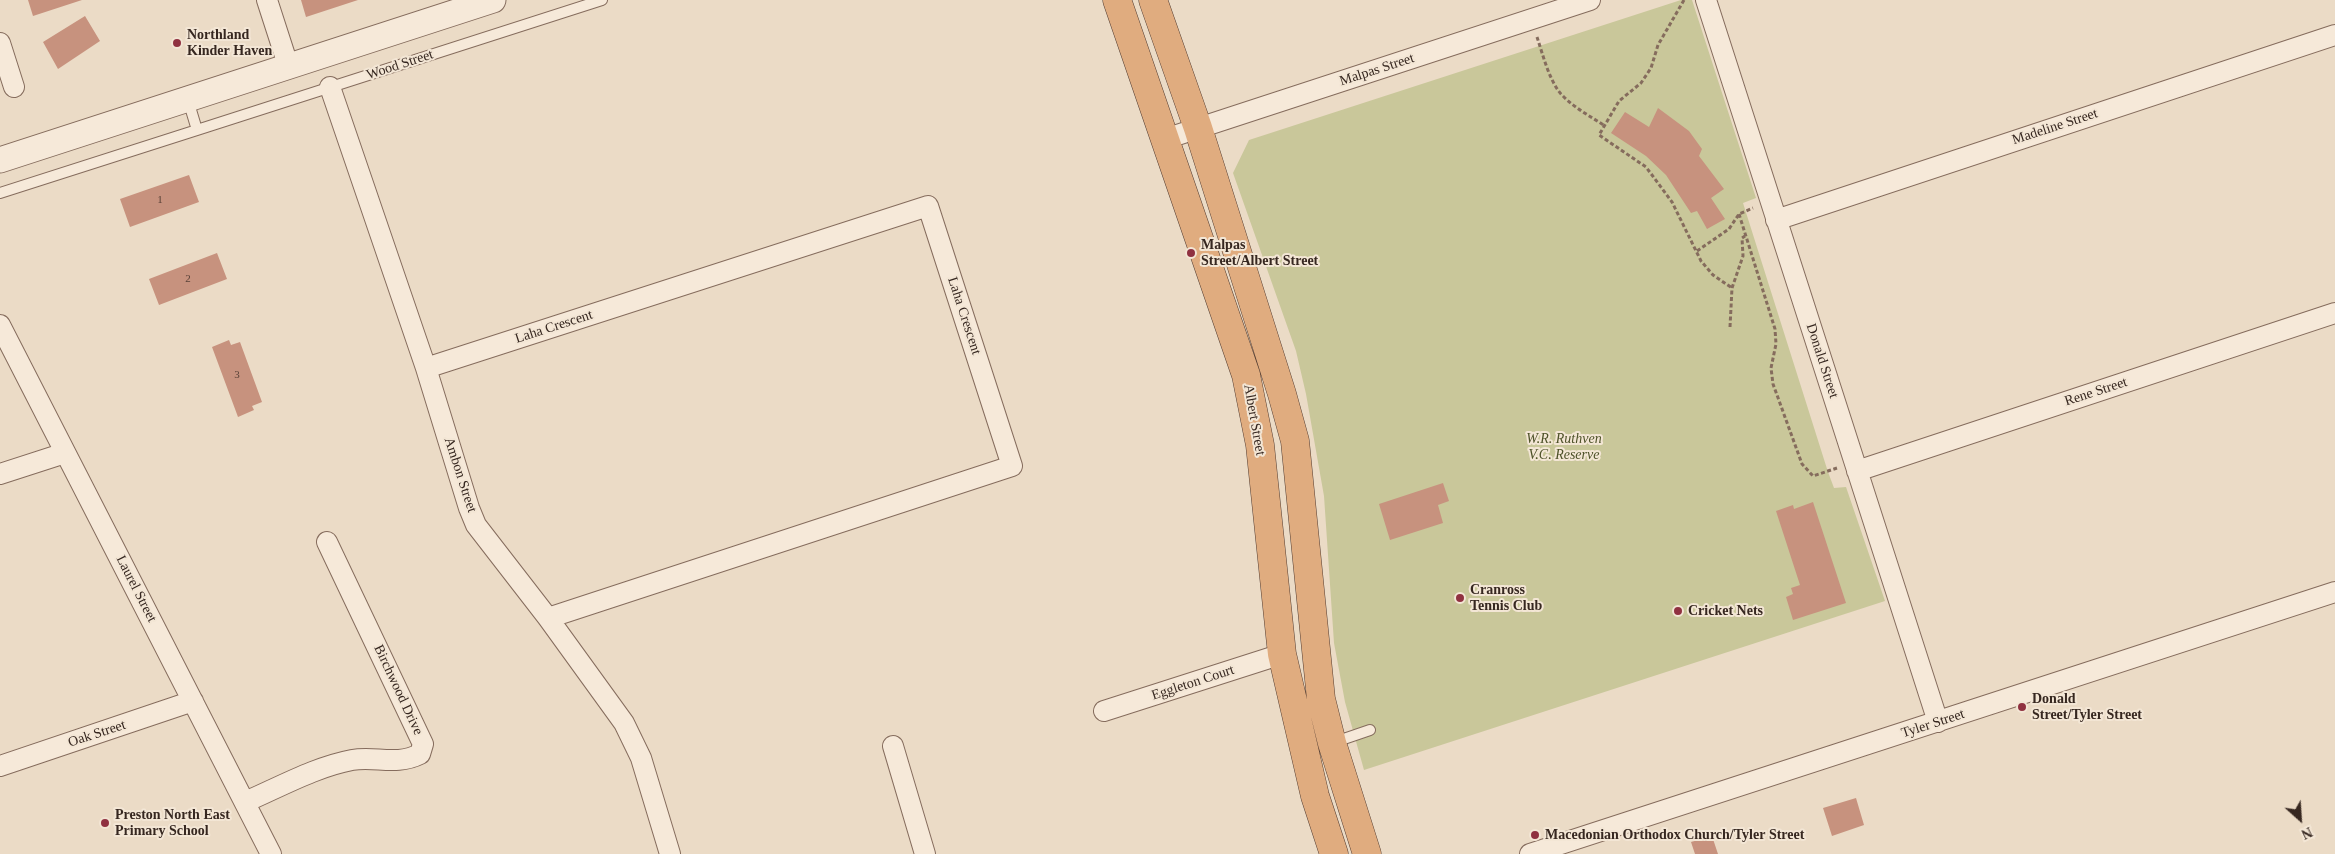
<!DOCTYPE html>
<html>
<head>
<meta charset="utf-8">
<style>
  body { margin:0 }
  #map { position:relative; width:2335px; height:854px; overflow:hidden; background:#ebdbc6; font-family:Georgia,serif }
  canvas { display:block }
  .north { position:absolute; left:2275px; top:794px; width:50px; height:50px; -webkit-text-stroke:4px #f3e6d5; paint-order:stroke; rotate:154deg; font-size:14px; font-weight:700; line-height:20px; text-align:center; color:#362720 }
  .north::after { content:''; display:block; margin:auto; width:18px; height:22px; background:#362720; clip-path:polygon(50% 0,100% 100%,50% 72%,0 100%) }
</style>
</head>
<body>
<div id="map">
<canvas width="2335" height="854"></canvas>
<div class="north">N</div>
</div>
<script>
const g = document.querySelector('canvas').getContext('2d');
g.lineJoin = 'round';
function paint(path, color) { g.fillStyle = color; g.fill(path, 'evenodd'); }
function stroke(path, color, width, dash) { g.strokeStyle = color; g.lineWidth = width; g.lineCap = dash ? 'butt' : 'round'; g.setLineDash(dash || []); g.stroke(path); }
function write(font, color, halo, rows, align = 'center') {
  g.font = font + ' Georgia,serif'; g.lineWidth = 4; g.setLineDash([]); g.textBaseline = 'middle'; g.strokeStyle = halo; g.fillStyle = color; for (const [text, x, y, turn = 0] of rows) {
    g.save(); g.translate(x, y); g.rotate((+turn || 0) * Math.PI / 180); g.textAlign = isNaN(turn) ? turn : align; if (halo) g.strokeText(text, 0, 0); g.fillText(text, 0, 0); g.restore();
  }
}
const green = new Path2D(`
  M1681 0H1692L1756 198 1743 203 1828 472 1834 488 1846 487 1885 601 1364 770 1345 702 1334 643 1324 496 1306 394 1296 351 1233 173 1249 140Z`);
const building = new Path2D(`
  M28 0H82L33 16Z
  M301 0H358L306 17Z
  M85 16 100 41 58 69 43 42Z
  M1658 108 1689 131 1702 149 1699 156 1724 189 1711 198 1725 219 1707 229 1697 211 1691 213 1666 175 1646 156 1611 133 1625 112 1649 127Z
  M189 175 199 202 130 227 120 199Z
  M217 253 227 279 159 305 149 279Z
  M229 340 231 345 240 342 262 402 252 406 254 410 238 417 212 347Z
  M1443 483 1449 501 1438 505 1443 523 1390 540 1379 504Z
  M1813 502 1846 603 1793 620 1786 597 1793 594 1791 588 1800 585 1776 511 1793 505 1794 509Z
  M1856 798 1864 825 1832 836 1823 808Z
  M1712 836 1718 854H1695L1691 842Z`);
const path = new Path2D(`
  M1684 0 1658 45 1651 68 1641 83 1619 101 1599 135 1646 167 1672 202 1701 261 1713 275 1732 288
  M1537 37C1543 55 1549 80 1561 94 1574 108 1590 116 1605 126
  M1739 214 1775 329 1776 344 1771 368 1773 384 1802 464 1813 476 1837 468
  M1697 251 1729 229 1739 214 1753 208
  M1730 327 1732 288 1743 256 1742 238 1745 236`);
const service = new Path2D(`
  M188 100 197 130 602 0
  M0 193 197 130
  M1332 743 1370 730`);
const minor = new Path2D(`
  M267 0 288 65
  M1706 0 1938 722
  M0 43 14 87
  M330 87 426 368 469 508 476 525 548 618 624 723 641 758 670 854
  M1165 139 1590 0
  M1776 220 2335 35
  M0 325 271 854
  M426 368 928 206 1012 466 548 618
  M1857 471 2335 313
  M0 474 65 453
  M1104 711 1282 654
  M893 746 925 854
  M0 766 193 701
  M245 802C280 787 315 767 352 760 376 756 396 766 420 754L423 744 327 542
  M1530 854 2335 592`);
const tertiary = new Path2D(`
  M0 160 493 0`);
const trunk = new Path2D(`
  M1117 0 1246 375 1260 445 1282 654 1315 796 1334 854
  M1153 0 1198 128 1282 394 1295 441 1321 699 1332 743 1367 854`);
const markers = [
  [177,43,5,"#903140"],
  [1191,253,5,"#903140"],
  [1460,598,5,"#903140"],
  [1678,611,5,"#903140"],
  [2022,707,5,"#903140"],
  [105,823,5,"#903140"],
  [1535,835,5,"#903140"]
];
const numberNames = [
  ["1",160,200],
  ["2",188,279],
  ["3",237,375]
];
const poiNames = [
  ["Northland",187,35],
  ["Kinder Haven",187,51],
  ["Malpas",1201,245],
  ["Street/Albert Street",1201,261],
  ["Cranross",1470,590],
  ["Tennis Club",1470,606],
  ["Cricket Nets",1688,611],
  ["Donald",2032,699],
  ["Street/Tyler Street",2032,715],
  ["Preston North East",115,815],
  ["Primary School",115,831],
  ["Macedonian Orthodox Church/Tyler Street",1545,835]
];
const streetNames = [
  ["Wood Street",400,65,-18],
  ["Malpas Street",1377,70,-18],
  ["Madeline Street",2055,127,-18],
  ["Laha Crescent",964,316,72],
  ["Laha Crescent",554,327,-18],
  ["Donald Street",1822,361,72],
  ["Rene Street",2096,392,-18],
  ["Albert Street",1254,420,80],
  ["Ambon Street",460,475,72],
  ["Laurel Street",136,589,63],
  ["Eggleton Court",1193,683,-18],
  ["Birchwood Drive",398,690,65],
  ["Tyler Street",1933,724,-18],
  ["Oak Street",97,734,-18]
];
const parkNames = [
  ["W.R. Ruthven",1564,439],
  ["V.C. Reserve",1564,455]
];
paint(green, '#c9c79a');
paint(building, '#c7927e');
stroke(service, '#856c5d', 12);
stroke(minor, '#856c5d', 22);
stroke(tertiary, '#856c5d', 27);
stroke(trunk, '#533c31', 29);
stroke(path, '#856c5d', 3, [4, 2.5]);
stroke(service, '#f6e9d9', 10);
stroke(minor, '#f6e9d9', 20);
stroke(tertiary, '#f6e9d9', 25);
stroke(trunk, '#e0ac7f', 28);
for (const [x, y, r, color] of markers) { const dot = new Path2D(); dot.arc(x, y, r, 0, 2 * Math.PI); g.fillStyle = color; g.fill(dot); stroke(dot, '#f3e6d5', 2); }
write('11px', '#5a4238', null, numberNames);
write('bold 14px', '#362720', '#f3e6d5', poiNames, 'left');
write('14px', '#362720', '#f3e6d5', streetNames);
write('italic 14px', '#4d5128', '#f3e6d5', parkNames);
</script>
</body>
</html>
